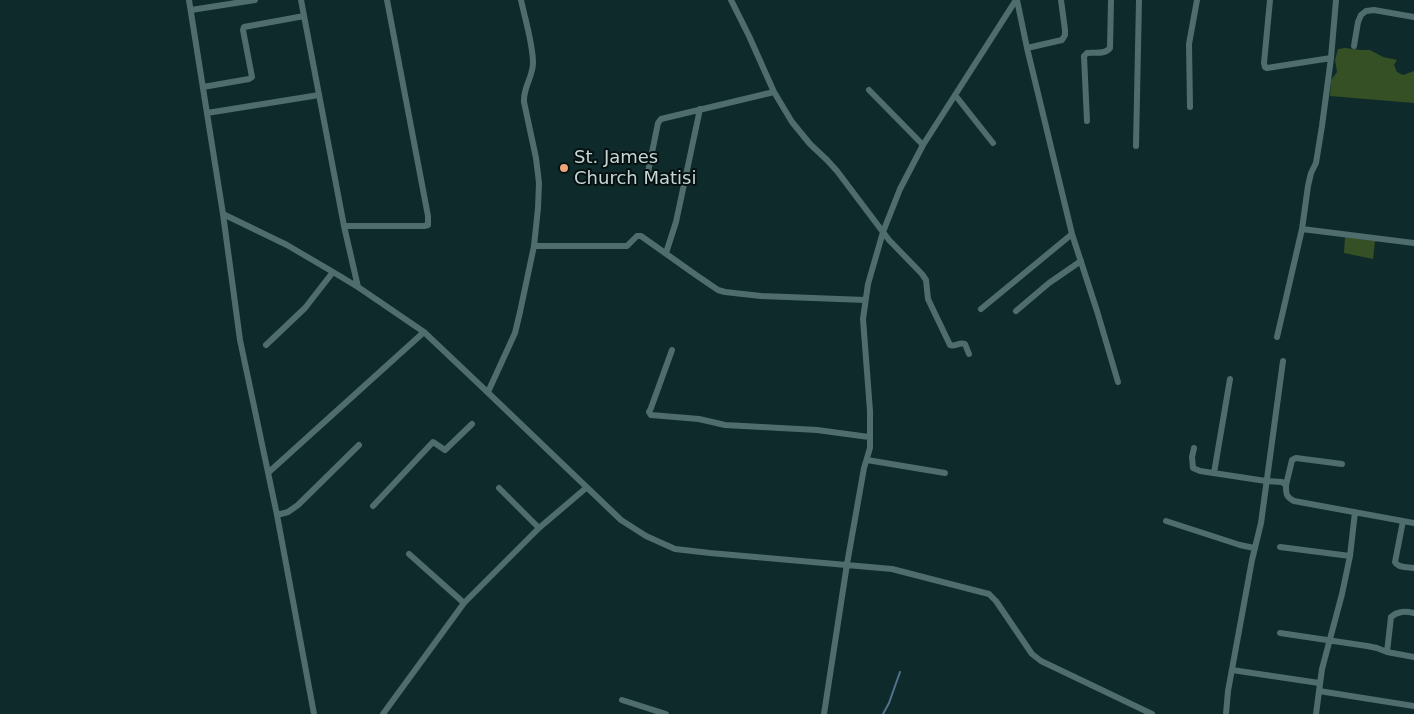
<!DOCTYPE html>
<html>
<head>
<meta charset="utf-8">
<style>
  body { margin:0 }
  canvas { display:block; background:#0e2a2a }
</style>
</head>
<body>
<canvas width="1414" height="714"></canvas>
<script>
const g = document.querySelector('canvas').getContext('2d');
g.lineJoin = 'round';
function paint(path, color) { g.fillStyle = color; g.fill(path, 'evenodd'); }
function stroke(path, color, width, dash) { g.strokeStyle = color; g.lineWidth = width; g.lineCap = dash ? 'butt' : 'round'; g.setLineDash(dash || []); g.stroke(path); }
function write(font, color, halo, rows, align = 'center') {
  g.font = font + ' "DejaVu Sans",sans-serif'; g.lineWidth = 4; g.setLineDash([]); g.textBaseline = 'middle'; g.strokeStyle = halo; g.fillStyle = color; for (const [text, x, y, turn = 0] of rows) {
    g.save(); g.translate(x, y); g.rotate((+turn || 0) * Math.PI / 180); g.textAlign = isNaN(turn) ? turn : align; if (halo) g.strokeText(text, 0, 0); g.fillText(text, 0, 0); g.restore();
  }
}
const green = new Path2D(`
  M1345 48 1361 50H1370L1383 57 1397 60 1394 65 1397 72 1403 75 1414 71V103L1330 96 1331 80 1337 72 1335 60 1338 49Z
  M1345 237 1375 241 1373 259 1344 253Z`);
const stream = new Path2D(`
  M883 714 889 703 900 672`);
const minor = new Path2D(`
  M189 0 223 214 240 340 277 515 314 714
  M301 0 344 226 358 287
  M731 0 749 36 774 92 792 122 810 144 827 160 837 171 889 240 922 274 926 280 928 299 950 345C955 347 959 342 965 344L969 354
  M1017 0 1027 48 1072 234 1097 311 1118 382
  M1270 0 1264 63 1265 67 1267 68 1331 58
  M191 10 255 0
  M1354 46 1358 22 1361 15 1366 11 1374 10 1414 17
  M1027 48 1062 40 1065 35V30L1061 0
  M203 87 249 79 252 77 243 30 244 27 304 16
  M869 90 923 145
  M955 95 993 143
  M1190 107 1189 44 1197 0
  M207 113 319 95
  M1087 121 1084 56 1087 53C1094 52 1105 55 1110 48L1111 0
  M1136 146 1139 0
  M648 172 658 123 661 119 774 92
  M223 214 287 245 333 272 358 287 424 332 481 386 621 520 646 536 675 549 710 553 892 569 989 594 996 601 1032 654 1041 661 1152 714
  M344 226H424L428 225V216L387 0
  M1302 229 1414 243
  M534 246H627L637 236H641L696 275 718 290 725 292 761 296 865 300
  M666 253 676 222 700 109
  M981 309 1072 234
  M1016 311 1049 283 1081 261
  M1277 337 1302 229 1308 186 1311 173 1316 163 1322 126 1331 58 1336 0
  M266 345 305 308 333 272
  M672 350 651 408 649 412 651 415 699 419 725 425 817 430 869 437
  M488 392 515 333 520 312 534 246 538 208 539 183 536 158 524 102C523 87 533 77 533 63 533 44 525 19 521 0
  M1194 448 1192 457 1193 468 1200 471 1266 481 1282 482 1286 485C1286 494 1286 497 1294 501L1414 523
  M867 460 945 473
  M269 472 424 332
  M1214 473 1230 379
  M1286 485 1292 460 1296 458 1342 464
  M499 488 539 528
  M373 506 433 442 445 450 472 424
  M277 515 288 512 298 505 359 445
  M1166 521 1240 545 1254 548
  M1403 521 1395 562C1398 568 1408 567 1414 568
  M1280 547 1350 556
  M409 554 464 603
  M1280 633 1367 646 1377 648 1387 652 1414 657
  M1387 652 1391 617C1398 611 1405 611 1414 613
  M1232 670 1319 683
  M1319 691 1414 706
  M622 700 666 714
  M383 714 464 603 539 528 586 488
  M824 714 847 564 864 468 870 448V411L863 319 868 284 883 232 900 189 923 145 1016 0
  M1226 714 1228 691 1252 560 1261 523 1283 361
  M1316 714 1322 669 1342 594 1350 556 1355 512`);
const markers = [
  [564,168,5,"#f0a27a"]
];
const poiNames = [
  ["St. James",574,158],
  ["Church Matisi",574,179]
];
paint(green, '#355024');
stroke(stream, '#51728e', 2);
stroke(minor, '#4f6d6c', 6);
for (const [x, y, r, color] of markers) { const dot = new Path2D(); dot.arc(x, y, r, 0, 2 * Math.PI); g.fillStyle = color; g.fill(dot); stroke(dot, '#051110', 2); }
write('18px', '#c6d6d5', '#051110', poiNames, 'left');
</script>
</body>
</html>
